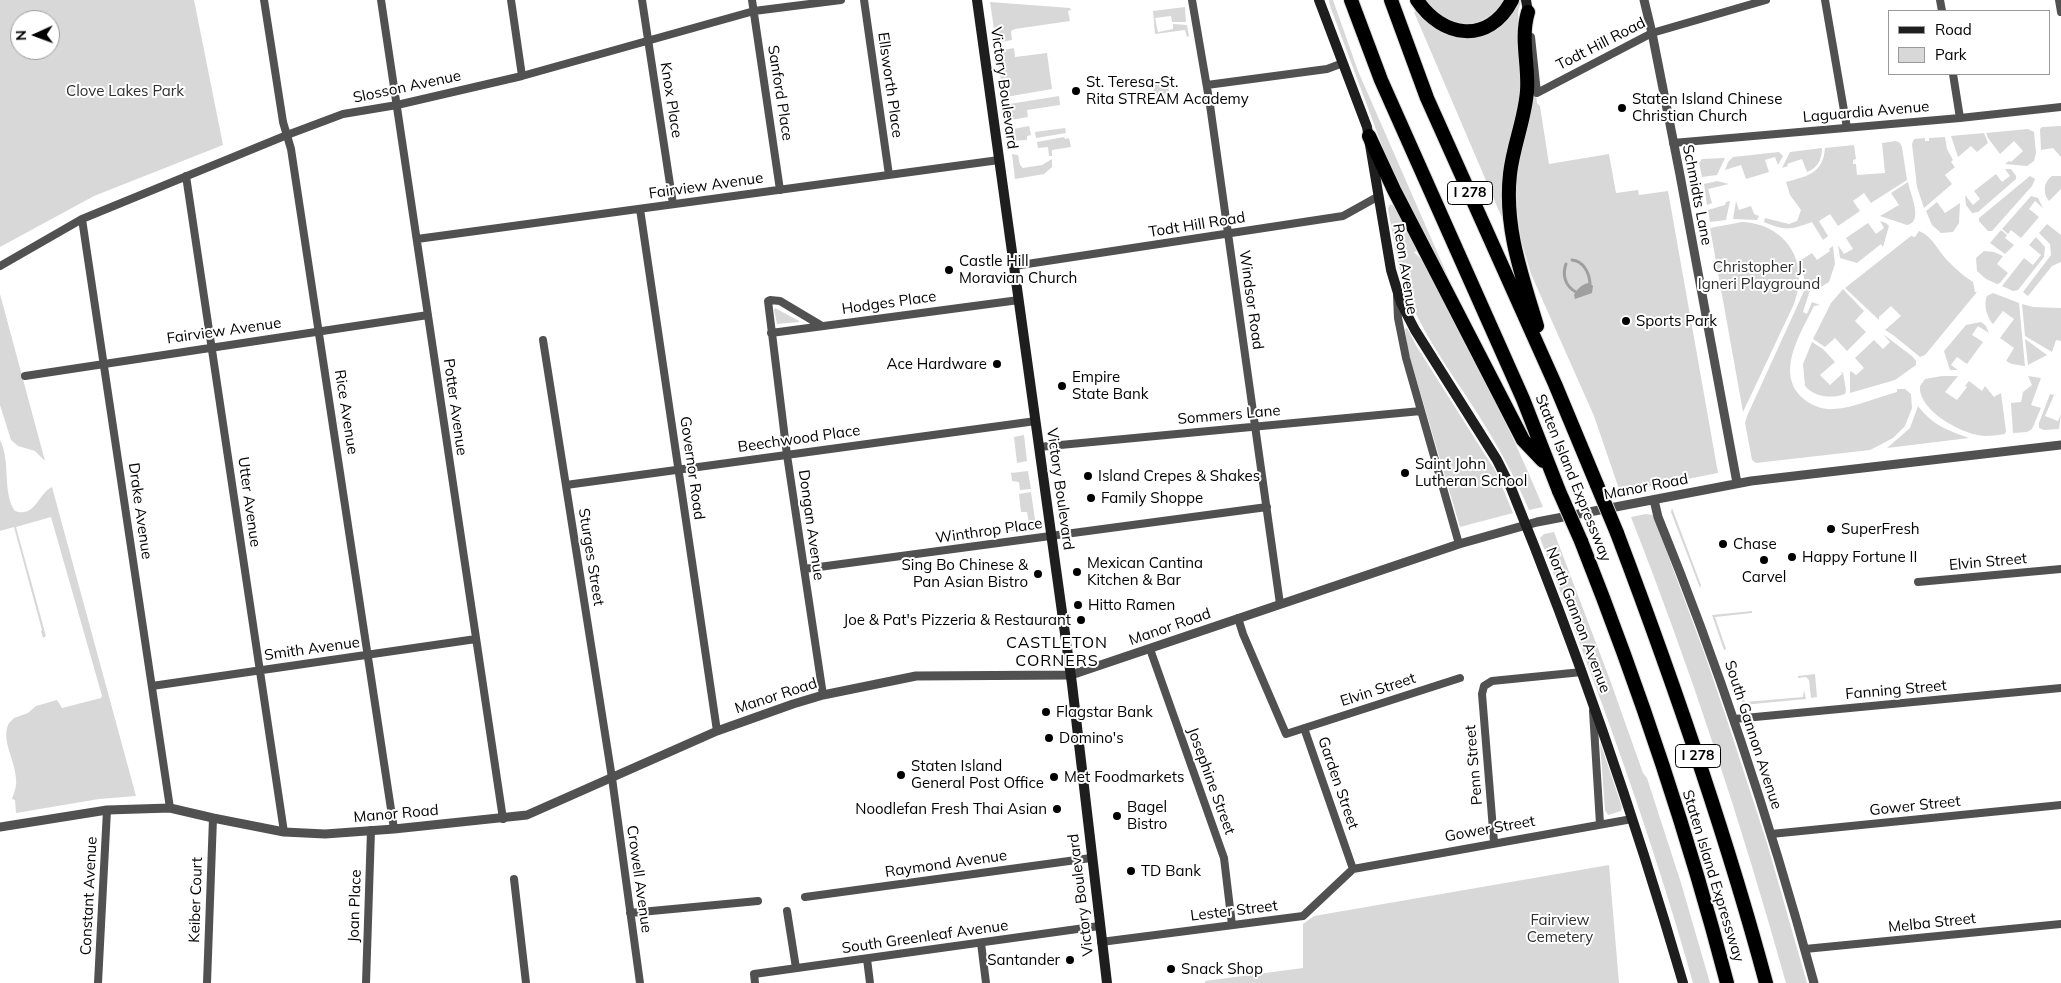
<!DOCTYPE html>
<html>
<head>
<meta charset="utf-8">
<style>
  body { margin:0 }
  #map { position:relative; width:2061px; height:983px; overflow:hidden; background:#fff; font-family:Mulish,sans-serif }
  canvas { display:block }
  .legend { position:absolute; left:1888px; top:10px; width:162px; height:65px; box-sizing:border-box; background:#fff; border:1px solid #999; margin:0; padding:6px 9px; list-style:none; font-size:15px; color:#000 }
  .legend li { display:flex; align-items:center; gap:10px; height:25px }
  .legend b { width:25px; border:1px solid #999 }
  .north { position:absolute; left:10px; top:10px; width:50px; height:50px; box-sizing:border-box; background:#fff; border:1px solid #999; border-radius:50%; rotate:268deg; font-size:14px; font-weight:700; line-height:20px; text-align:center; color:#000 }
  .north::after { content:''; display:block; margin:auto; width:18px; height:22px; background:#000; clip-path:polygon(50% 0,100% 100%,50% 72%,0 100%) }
</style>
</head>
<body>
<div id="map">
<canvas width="2061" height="983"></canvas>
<ul class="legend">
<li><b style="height:6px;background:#1e1e1e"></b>Road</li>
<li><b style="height:14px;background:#d8d8d8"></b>Park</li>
</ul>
<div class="north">N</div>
</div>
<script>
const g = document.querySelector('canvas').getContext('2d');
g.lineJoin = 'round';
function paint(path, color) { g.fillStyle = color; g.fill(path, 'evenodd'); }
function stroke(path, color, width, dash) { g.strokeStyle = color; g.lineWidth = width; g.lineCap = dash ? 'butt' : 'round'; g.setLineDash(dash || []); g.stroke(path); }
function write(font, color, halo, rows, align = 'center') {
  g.font = font + ' Mulish,sans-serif'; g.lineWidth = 4; g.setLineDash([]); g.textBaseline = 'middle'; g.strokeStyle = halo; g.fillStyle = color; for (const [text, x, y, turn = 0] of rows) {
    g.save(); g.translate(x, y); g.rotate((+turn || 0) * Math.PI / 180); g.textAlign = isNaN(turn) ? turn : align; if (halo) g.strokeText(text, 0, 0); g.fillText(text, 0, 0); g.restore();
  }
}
const green = new Path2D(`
  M0 0H194L223 145 94 196 0 247ZM20 20H50V50H20Z
  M1329 0H1333L1358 71 1459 302 1396 183 1330 6Z
  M1424 0H1506C1491 21 1460 35 1437 15 1432 10 1428 5 1424 0Z
  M1517 0H1521L1518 13 1523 97 1505 225 1414 12 1417 11C1433 28 1444 34 1468 36Z
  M990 2 1070 8 1071 10 1068 11 1070 21 1015 29 1011 31 1012 40 996 43Z
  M1185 7 1186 22H1172L1171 16 1155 18 1158 32 1173 29V24L1187 25 1189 36 1187 37 1185 30 1155 34 1153 11Z
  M1529 40 1537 103 1540 106 1549 164 1609 154 1616 193 1638 190 1639 195 1668 191 1718 473 1620 492 1594 416 1531 274 1521 240 1516 204 1517 176 1533 89Z
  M1014 48 1015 57 1047 53 1052 89 1006 97 1009 90 1007 89 1003 97 1001 85H1010L1012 82 1009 79 1001 81 997 51Z
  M1168 82 1169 94 1155 96 1153 84Z
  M1059 96 1060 105 1027 110 1028 117 1011 120 1009 104Z
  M1029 126 1031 135 1027 136V140L1010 141 1008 130Z
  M2061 126V157L2053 148 2041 150 2040 129 2042 127Z
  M1065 128 1066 133 1036 138 1035 132Z
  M2028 129 2034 132 2036 153 2034 161 2027 166 2005 164 2009 161 2011 162 2023 151 2014 141 2000 154 1988 138 1986 133Z
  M1984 133 1988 143 1977 152 1971 146 1958 157 1951 136Z
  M1064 137 1065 139 1069 138 1071 147 1052 150V156H1049L1048 147 1038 148 1037 142Z
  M1945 137 1947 149 1953 160 1951 162 1955 167 1945 175 1952 184 1924 208 1917 187 1912 144 1914 139 1925 138V141H1929V138Z
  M1896 141 1900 143 1902 147 1907 180 1871 203 1864 193 1853 201 1860 211 1838 226 1830 214 1819 221 1828 236 1823 240 1812 222C1790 230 1785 231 1764 222L1765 218 1789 224 1797 221 1801 210 1790 195 1786 182C1807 176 1823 174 1825 148L1854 145 1856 159 1853 160V164H1856L1857 175 1885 173 1882 143Z
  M1822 148C1822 159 1818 168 1807 172L1802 159 1787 164 1788 166 1782 168 1790 152Z
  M1779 152 1783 156 1778 165 1775 157 1765 160 1769 172 1746 179 1741 165 1725 170 1728 162 1733 157Z
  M1012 154 1018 155 1020 165 1023 168 1042 165 1052 159V167L1044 174 1015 179Z
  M1725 158 1717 175 1702 177 1699 163 1702 159Z
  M2005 169H2011L2016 176V179L1978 212 1972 213 1966 205 1965 195 1973 205 1980 199 1974 191 1996 174 2002 182 2010 176Z
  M2030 176 2035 179 2032 186 1992 231H1988L1979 221V218Z
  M2052 176H2061V189L2049 201C2042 193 2044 181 2052 176Z
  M1717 181 1729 184 1708 189 1712 203 1707 205 1704 184Z
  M1908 182C1910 194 1924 222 1907 225L1880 216 1899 205 1891 193Z
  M2031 196 2038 198 2043 208 2035 201 2029 209 2039 217 2021 238 2011 230 2008 234 2002 229Z
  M1730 201 1726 220 1710 222 1708 210 1725 205 1726 202Z
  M1736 201 1739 210 1751 206 1754 214 1759 216 1757 220 1733 219Z
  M1937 202 1945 213 1960 203 1959 223 1953 232 1941 233 1932 225 1926 211Z
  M1390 204 1394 206 1417 251 1414 252 1423 261C1466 342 1508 422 1543 507L1529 510C1515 477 1498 446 1479 416 1455 378 1428 342 1410 301 1398 272 1394 240 1388 209Z
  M1880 221 1886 223 1889 226 1883 247 1881 244 1857 263 1840 258 1838 245 1844 254 1853 249 1846 238 1868 223 1876 234 1884 228Z
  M1742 222C1787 224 1810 263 1794 304L1743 412 1710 228Z
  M2047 224 2061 235V262L2052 266 2028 296 2023 292 2051 255 2050 244 2039 233Z
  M2001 230 2007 235 2005 238 2014 245 2005 254 1990 243Z
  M1919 231C1931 235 1937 249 1946 259 1954 267 1963 276 1973 282L1975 292H1977L1925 355 1920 357 1893 335 1885 330 1901 316 1891 306 1879 317V320L1845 288 1911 236 1915 237Z
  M2036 237 2045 247 2044 257 2018 290 2013 291 2002 286 2024 258 2033 265 2041 255 2029 245Z
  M1833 246 1835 264 1829 282 1821 287 1805 284 1801 260 1812 253 1817 260 1830 251 1829 249Z
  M1984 251 1994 252 2003 256 1997 264 2008 273 2000 283 1997 284 1986 279 1977 271 1976 258Z
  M1805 289 1810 290 1803 312 1807 314 1812 302 1820 305 1814 306C1801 333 1773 375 1805 400 1813 406 1824 410 1834 409 1853 408 1878 397 1897 392V389H1905L1911 394 1912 408 1905 426 1893 438 1878 446 1870 450 1756 463 1752 460 1745 423 1747 416Z
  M1843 289 1864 311 1855 321 1866 332 1847 351 1835 338 1825 347 1813 339 1831 303Z
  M1993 293 2019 303 2025 366 2012 364 2006 361 2014 348 2000 338 2014 319 2003 311 1993 324C1987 318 1983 304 1987 296Z
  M0 294 45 461 35 451 18 446 11 440 0 405Z
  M2022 304 2033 307 2061 308V341L2056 340 2052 352 2025 336Z
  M775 308 799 321V322L777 324 774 310Z
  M1981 322 1986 326 1989 333 1978 326 1972 335 1983 342 1967 364 1957 357 1951 365 1958 370H1950L1944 351 1966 325Z
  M1407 328 1417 347 1496 472 1513 513 1460 527 1408 351 1405 329Z
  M1883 334 1913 357 1916 361V365L1895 380 1850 393V372L1851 371 1856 375 1864 368 1855 358 1874 340 1883 349 1890 342Z
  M2025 339 2047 355 2028 365Z
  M1812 342 1823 349 1835 362 1820 375 1830 385 1842 374 1841 372 1843 373 1846 390 1845 394C1832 399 1814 397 1805 386L1803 364Z
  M1942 376H1958L1945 392 1957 400 1967 387 1965 386 1969 381 1982 391 1985 386 1994 397 2001 393 2006 431 2005 434C1998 435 1991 436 1985 436 1963 435 1918 411 1920 386L1925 379Z
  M2028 376 2041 378 2031 405 2041 408 2032 429 2027 432 2013 433 2011 403 2021 402 2023 392 2032 385Z
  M2050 394 2054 395 2045 416 2058 421 2061 414 2059 429 2044 430 2039 428V423Z
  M1918 406C1931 424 1948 431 1969 438L1887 448 1910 428Z
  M1024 435 1027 461 1017 463 1014 437Z
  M0 440C11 461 2 493 15 511 35 518 38 494 52 487L136 796 99 799 16 813 15 800 12 799C14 793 17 786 16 779 16 762 0 739 9 723L14 718 28 713 36 706 57 700 62 708 101 698 102 696 51 517 16 527 46 636 43 638 41 631 42 630 14 527 0 531Z
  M1028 471 1031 489 1020 490 1019 482 1012 481 1011 473Z
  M1031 492 1036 527 1011 531 1010 526 1029 523 1027 512H1021L1019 494Z
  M1672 508 1701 585 1700 588 1671 512Z
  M1646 514 1653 515 1705 655 1726 717 1767 843 1807 983H1786C1742 825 1691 670 1631 517Z
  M1554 532 1610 680 1643 773 1647 778 1681 883 1710 983H1693C1651 832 1596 685 1540 538L1544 534Z
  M1752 611V613L1715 617 1726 649 1724 650 1712 615Z
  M1815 674 1817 697 1811 698 1809 680 1806 677 1798 678V676Z
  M1735 680H1737L1745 702 1803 697 1804 690 1806 699 1743 705Z
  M1600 742 1622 807 1621 811 1608 815 1605 810Z
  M1609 865 1619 983H1205V981L1303 968V924L1314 916Z`);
const water = new Path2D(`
  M1590 283 1593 286 1592 293 1575 299 1574 295C1577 289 1583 283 1590 283Z`);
const stream = new Path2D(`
  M1572 260C1583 261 1589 272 1590 283
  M1566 264C1562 275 1565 286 1576 292`);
const minor = new Path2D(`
  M264 0 283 122 291 149 394 829
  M381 0 503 819
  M511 0 522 76
  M642 0 673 204
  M752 0 780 190
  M864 0 889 175
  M1192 0 1210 105 1280 604
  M1825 0 1847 128
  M1940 0 1942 11
  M2059 0 2061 12
  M1531 37 1537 93 1652 33 1766 0
  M1953 74 1960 118
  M1207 85 1327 69 1343 63
  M1673 143 1960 118 2061 107
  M186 176 284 832
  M640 209 717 731
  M82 219 170 808
  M417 239 999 160
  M0 266 82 219 287 135 343 114 397 105 522 76 754 11 841 0
  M1014 266 1343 216 1379 196
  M1397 296 1398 318 1406 358 1459 544
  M822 326 780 301 770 300 768 301 787 455 823 695
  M771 333 1019 300
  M543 340 612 778 640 983
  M25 376 428 315
  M1039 447 1421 411
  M566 485 1036 421
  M804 569 1267 507
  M1918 582 2061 569
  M1238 618 1243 634 1286 734 1460 678
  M1150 649 1224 858 1232 925
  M152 686 476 639
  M1593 711 1600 824
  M1734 719 2061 688
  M1304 728 1353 869
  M1771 834 2061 805
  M1494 842 1482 694 1484 686 1492 681 1582 672
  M1353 869 1632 819
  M514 879 526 983
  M805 897 1091 858
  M787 911 796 968
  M630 913 758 901
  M1101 942 1303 916 1353 869
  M981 943 986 983
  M1805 949 2061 924
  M867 959 870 983
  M98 983 107 810
  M207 983 213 818
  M366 983 371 830
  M755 983 754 974 1099 926`);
const tertiary = new Path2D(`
  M1644 0 1652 33 1680 175 1737 483
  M1654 500 1658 517C1720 669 1771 825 1814 983
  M0 827 107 810 170 808 213 818 284 832 325 834 394 829 527 815 717 731 793 704 823 695 916 676 1071 675 1459 544 1537 522 1751 481 2061 445`);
const secondary = new Path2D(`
  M977 0 1072 684 1107 983
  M1319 0 1367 127 1391 270 1401 303 1415 330 1497 460 1511 488C1577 650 1634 815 1683 983
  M1526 0 1528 12`);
const motorway = new Path2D(`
  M1351 0 1381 80 1523 399 1559 491
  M1391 0 1427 98 1555 384 1597 485
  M1417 0C1442 38 1489 45 1512 0
  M1528 12C1520 39 1529 64 1527 91 1525 119 1513 146 1510 174 1504 227 1522 276 1537 326
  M1369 136 1394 190 1523 440 1543 461
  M1617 533C1673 681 1725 830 1766 983
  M1581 541C1638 685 1688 833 1727 983`);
const motorwayBridge = new Path2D(`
  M1597 485 1617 533
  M1559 491 1581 541`);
const markers = [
  [1076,91,5,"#000"],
  [1622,108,5,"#000"],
  [949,270,5,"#000"],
  [1626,321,5,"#000"],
  [997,364,5,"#000"],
  [1062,386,5,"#000"],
  [1405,473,5,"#000"],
  [1088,476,5,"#000"],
  [1091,498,5,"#000"],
  [1831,529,5,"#000"],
  [1723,544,5,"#000"],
  [1792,557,5,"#000"],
  [1764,560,5,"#000"],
  [1077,572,5,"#000"],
  [1038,574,5,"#000"],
  [1078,605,5,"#000"],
  [1081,620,5,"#000"],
  [1046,712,5,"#000"],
  [1049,738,5,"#000"],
  [901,775,5,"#000"],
  [1054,777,5,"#000"],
  [1057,809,5,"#000"],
  [1117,816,5,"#000"],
  [1131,871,5,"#000"],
  [1070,960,5,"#000"],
  [1171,969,5,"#000"]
];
const shields = [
  [1470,193,45],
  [1698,756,45]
];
const shieldNames = [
  ["I 278",1470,193],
  ["I 278",1698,756]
];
const streetNames = [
  ["Todt Hill Road",1601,44,-27],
  ["Ellsworth Place",890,85,82],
  ["Slosson Avenue",407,87,-12],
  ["Victory Boulevard",1004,88,82],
  ["Sanford Place",780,93,81],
  ["Knox Place",671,100,81],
  ["Laguardia Avenue",1866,112,-5],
  ["Fairview Avenue",706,186,-8],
  ["Schmidts Lane",1697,195,79],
  ["Todt Hill Road",1197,225,-9],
  ["Reon Avenue",1405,269,81],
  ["Windsor Road",1251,300,82],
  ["Hodges Place",889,303,-8],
  ["Fairview Avenue",224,331,-8],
  ["Potter Avenue",455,407,82],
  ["Rice Avenue",346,412,81],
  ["Sommers Lane",1229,415,-5],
  ["Beechwood Place",799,439,-8],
  ["Governor Road",692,468,82],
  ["Staten Island Expressway",1573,478,68],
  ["Manor Road",1646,487,-11],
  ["Victory Boulevard",1060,489,82],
  ["Utter Avenue",249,502,82],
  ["Drake Avenue",140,511,82],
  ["Dongan Avenue",811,525,82],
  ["Winthrop Place",989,531,-8],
  ["Sturges Street",591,557,81],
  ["Elvin Street",1988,562,-5],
  ["North Gannon Avenue",1578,620,69],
  ["Manor Road",1170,627,-19],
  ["Smith Avenue",312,649,-8],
  ["Elvin Street",1378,690,-18],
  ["Fanning Street",1896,690,-5],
  ["Manor Road",776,696,-18],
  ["South Gannon Avenue",1753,735,72],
  ["Penn Street",1474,765,-95],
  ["Josephine Street",1211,781,70],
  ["Garden Street",1338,783,71],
  ["Gower Street",1915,806,-6],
  ["Manor Road",396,814,-5],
  ["Gower Street",1490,829,-10],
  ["Raymond Avenue",946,864,-8],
  ["Staten Island Expressway",1713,876,73],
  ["Crowell Avenue",639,879,82],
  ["Victory Boulevard",1081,895,-97],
  ["Constant Avenue",89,896,-87],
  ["Keiber Court",196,900,-88],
  ["Joan Place",355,906,-88],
  ["Lester Street",1234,911,-7],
  ["Melba Street",1932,923,-6],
  ["South Greenleaf Avenue",925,937,-8]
];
const poiNames = [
  ["St. Teresa-St.",1086,82],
  ["Rita STREAM Academy",1086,99],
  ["Staten Island Chinese",1632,99],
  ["Christian Church",1632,116],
  ["Castle Hill",959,261],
  ["Moravian Church",959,278],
  ["Sports Park",1636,321],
  ["Ace Hardware",987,364,"right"],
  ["Empire",1072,377],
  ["State Bank",1072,394],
  ["Saint John",1415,464],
  ["Lutheran School",1415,481],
  ["Island Crepes & Shakes",1098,476],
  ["Family Shoppe",1101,498],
  ["SuperFresh",1841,529],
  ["Chase",1733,544],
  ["Happy Fortune II",1802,557],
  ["Mexican Cantina",1087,563],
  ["Kitchen & Bar",1087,580],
  ["Sing Bo Chinese &",1028,565,"right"],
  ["Pan Asian Bistro",1028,582,"right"],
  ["Carvel",1764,577,"center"],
  ["Hitto Ramen",1088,605],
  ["Joe & Pat's Pizzeria & Restaurant",1071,620,"right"],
  ["Flagstar Bank",1056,712],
  ["Domino's",1059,738],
  ["Staten Island",911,766],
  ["General Post Office",911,783],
  ["Met Foodmarkets",1064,777],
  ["Bagel",1127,807],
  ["Bistro",1127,824],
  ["Noodlefan Fresh Thai Asian",1047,809,"right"],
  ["TD Bank",1141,871],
  ["Santander",1060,960,"right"],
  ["Snack Shop",1181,969]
];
const parkNames = [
  ["Clove Lakes Park",125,91],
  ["Christopher J.",1759,267],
  ["Igneri Playground",1759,284],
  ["Fairview",1560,920],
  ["Cemetery",1560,937]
];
const neighbourhoodNames = [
  ["CASTLETON",1057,643],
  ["CORNERS",1057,661]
];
paint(green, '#d8d8d8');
paint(water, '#9f9f9f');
stroke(stream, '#9f9f9f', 3);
stroke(motorway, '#dbdbdb', 16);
stroke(minor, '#515151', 8);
stroke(tertiary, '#515151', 9);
stroke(secondary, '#1e1e1e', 10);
stroke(motorway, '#000', 14);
stroke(motorwayBridge, '#dbdbdb', 16, []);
stroke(motorwayBridge, '#000', 14);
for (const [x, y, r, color] of markers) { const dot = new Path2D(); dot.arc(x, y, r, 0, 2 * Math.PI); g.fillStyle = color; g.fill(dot); stroke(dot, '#fff', 2); }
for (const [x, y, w] of shields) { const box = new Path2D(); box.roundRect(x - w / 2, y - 11.5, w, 23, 4); g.fillStyle = '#fff'; g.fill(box); stroke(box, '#000', 1); }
write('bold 14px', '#000', null, shieldNames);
write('15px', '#000', '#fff', streetNames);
write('15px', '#000', '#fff', poiNames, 'left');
write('15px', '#2f2f2f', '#fff', parkNames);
g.letterSpacing = '1px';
write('16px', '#000', '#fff', neighbourhoodNames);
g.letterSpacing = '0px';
</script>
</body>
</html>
